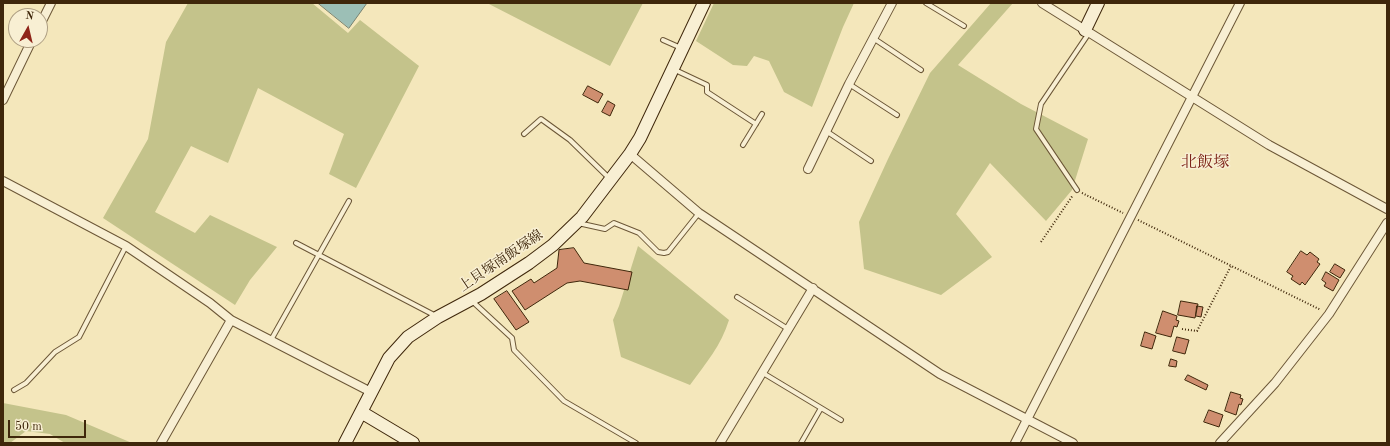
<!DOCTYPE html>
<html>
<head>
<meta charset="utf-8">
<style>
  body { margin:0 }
  #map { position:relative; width:1390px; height:446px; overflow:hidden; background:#f4e7bb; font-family:"Old Standard TT",serif }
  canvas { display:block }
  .frame { position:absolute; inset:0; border:4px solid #3f270b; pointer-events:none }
  .north { position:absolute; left:8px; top:8px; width:40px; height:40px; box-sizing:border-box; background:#f8efd3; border:1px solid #ae9f83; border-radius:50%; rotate:8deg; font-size:11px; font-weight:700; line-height:16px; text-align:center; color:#3f270b }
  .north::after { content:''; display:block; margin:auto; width:14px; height:18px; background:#8f2418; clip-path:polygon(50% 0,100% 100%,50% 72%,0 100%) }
  .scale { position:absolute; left:8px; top:420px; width:78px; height:18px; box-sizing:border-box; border:2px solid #3f270b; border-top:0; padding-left:5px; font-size:12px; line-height:14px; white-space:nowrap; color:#3f270b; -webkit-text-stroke:3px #f8efd3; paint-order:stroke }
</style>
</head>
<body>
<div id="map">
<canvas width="1390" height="446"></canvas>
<div class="frame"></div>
<div class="north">N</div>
<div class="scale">50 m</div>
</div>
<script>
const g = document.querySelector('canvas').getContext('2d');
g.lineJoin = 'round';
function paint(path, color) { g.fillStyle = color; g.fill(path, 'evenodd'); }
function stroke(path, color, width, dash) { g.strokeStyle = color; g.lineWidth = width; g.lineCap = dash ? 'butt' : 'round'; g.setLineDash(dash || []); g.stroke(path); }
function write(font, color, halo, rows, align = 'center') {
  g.font = font + ' "Old Standard TT","Noto Serif JP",serif'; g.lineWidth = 3; g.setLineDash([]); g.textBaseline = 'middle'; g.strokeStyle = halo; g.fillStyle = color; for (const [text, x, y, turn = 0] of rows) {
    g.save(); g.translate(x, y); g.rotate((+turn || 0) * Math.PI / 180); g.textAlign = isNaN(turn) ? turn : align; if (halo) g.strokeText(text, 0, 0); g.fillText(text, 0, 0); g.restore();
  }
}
const green = new Path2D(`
  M188 3H312L348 33 360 20 419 66 356 188 329 174 344 134 258 88 228 163 191 146 155 212 195 233 210 215 277 247 250 280 235 305 103 218 148 139 166 42Z
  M487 3H643L610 66Z
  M714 3H854L843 27 812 107 784 92 769 61 754 56 747 66 733 65 696 41Z
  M991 3H1013L958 65 1021 104 1088 139 1072 190 1046 221 990 163 956 214 992 257 941 295 864 269 859 222 888 159 930 73Z
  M638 246 729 320C721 346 706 363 690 385L621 357 613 320 619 306Z
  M3 403 66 415 132 443H65L50 434 26 431 10 443H3Z`);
const water = new Path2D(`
  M318 3H367L349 28Z`);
const building = new Path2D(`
  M588 86 603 94 598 103 583 95Z
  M608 101 615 105 610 116 602 112Z
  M574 248 584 263 632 272 628 290 580 281 567 283 525 310 512 291 531 279 534 283 557 268 559 250Z
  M1301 251 1307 255 1310 252 1319 259 1317 262 1320 264 1305 285 1302 282 1300 285 1291 279 1293 276 1287 272Z
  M1335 264 1345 270 1340 278 1330 272Z
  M1326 272 1339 280 1333 291 1324 286 1326 283 1322 280Z
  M507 291 529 322 516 330 494 299Z
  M1181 301 1198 304 1195 318 1178 315Z
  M1197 306 1203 307 1201 317 1196 316Z
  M1163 311 1177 316 1176 320 1179 321 1177 327 1174 326 1171 337 1156 333Z
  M1145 332 1156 336 1152 349 1141 346Z
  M1177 337 1189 340 1185 354 1173 351Z
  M1171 359 1177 361 1176 367 1169 366Z
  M1188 375 1208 385 1206 390 1185 380Z
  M1231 392 1241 395 1240 398 1243 399 1241 405 1239 404 1236 415 1225 411Z
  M1209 410 1223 415 1219 427 1204 422Z`);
const path = new Path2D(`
  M1082 193 1123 213
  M1138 220 1321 310
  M1041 242 1073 195
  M1182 329 1197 331 1231 266`);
const lane = new Path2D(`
  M926 3 964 26
  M873 38 921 70
  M663 40 681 48
  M673 69 707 85V92L756 124
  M849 84 897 115
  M826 131 871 161
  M524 134 541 119 570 140 610 179
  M743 145 762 114
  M1077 190 1036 129 1041 104 1089 33
  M578 223 605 229 614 223 639 233 658 252 664 253 668 252 699 213
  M296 243 436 316
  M737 297 788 329
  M472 301 512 338 514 350 564 401 636 443
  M271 340 349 201
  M763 373 841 420
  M14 390 26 383 55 352 79 337 126 246
  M801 443 821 408`);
const street = new Path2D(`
  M1042 3 1269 145 1387 209
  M40 25 51 3
  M3 100 32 40
  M630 154 699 213 940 374 1073 443
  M808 169 849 84 892 3
  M3 181 126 246 210 303 231 320 371 392
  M161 443 231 320
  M720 443 813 288
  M1015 443 1240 3
  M1220 443 1275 383 1329 314 1387 223`);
const secondary = new Path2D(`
  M1085 30 1098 3
  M361 412 413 443
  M345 443 389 358 408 337 438 317 481 294 529 263 553 245 582 217 630 154 640 138 704 3`);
const streetNames = [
  ["上貝塚南飯塚線",501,261,-34]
];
const quarterNames = [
  ["北飯塚",1205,163]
];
paint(green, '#c4c38b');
paint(water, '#9cbfb6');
stroke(water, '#778272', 1);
paint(building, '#cf8e6f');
stroke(building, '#3f270b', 1);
stroke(lane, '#6c5737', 6);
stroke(street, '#6c5737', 10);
stroke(secondary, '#3f270b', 14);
stroke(path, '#3f270b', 2, [1, 2]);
stroke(lane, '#f8efd3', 4);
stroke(street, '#f8efd3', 8);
stroke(secondary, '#f8efd3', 12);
write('14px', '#3f270b', '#f8efd3', streetNames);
write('16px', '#7a1f14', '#f8efd3', quarterNames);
</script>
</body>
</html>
